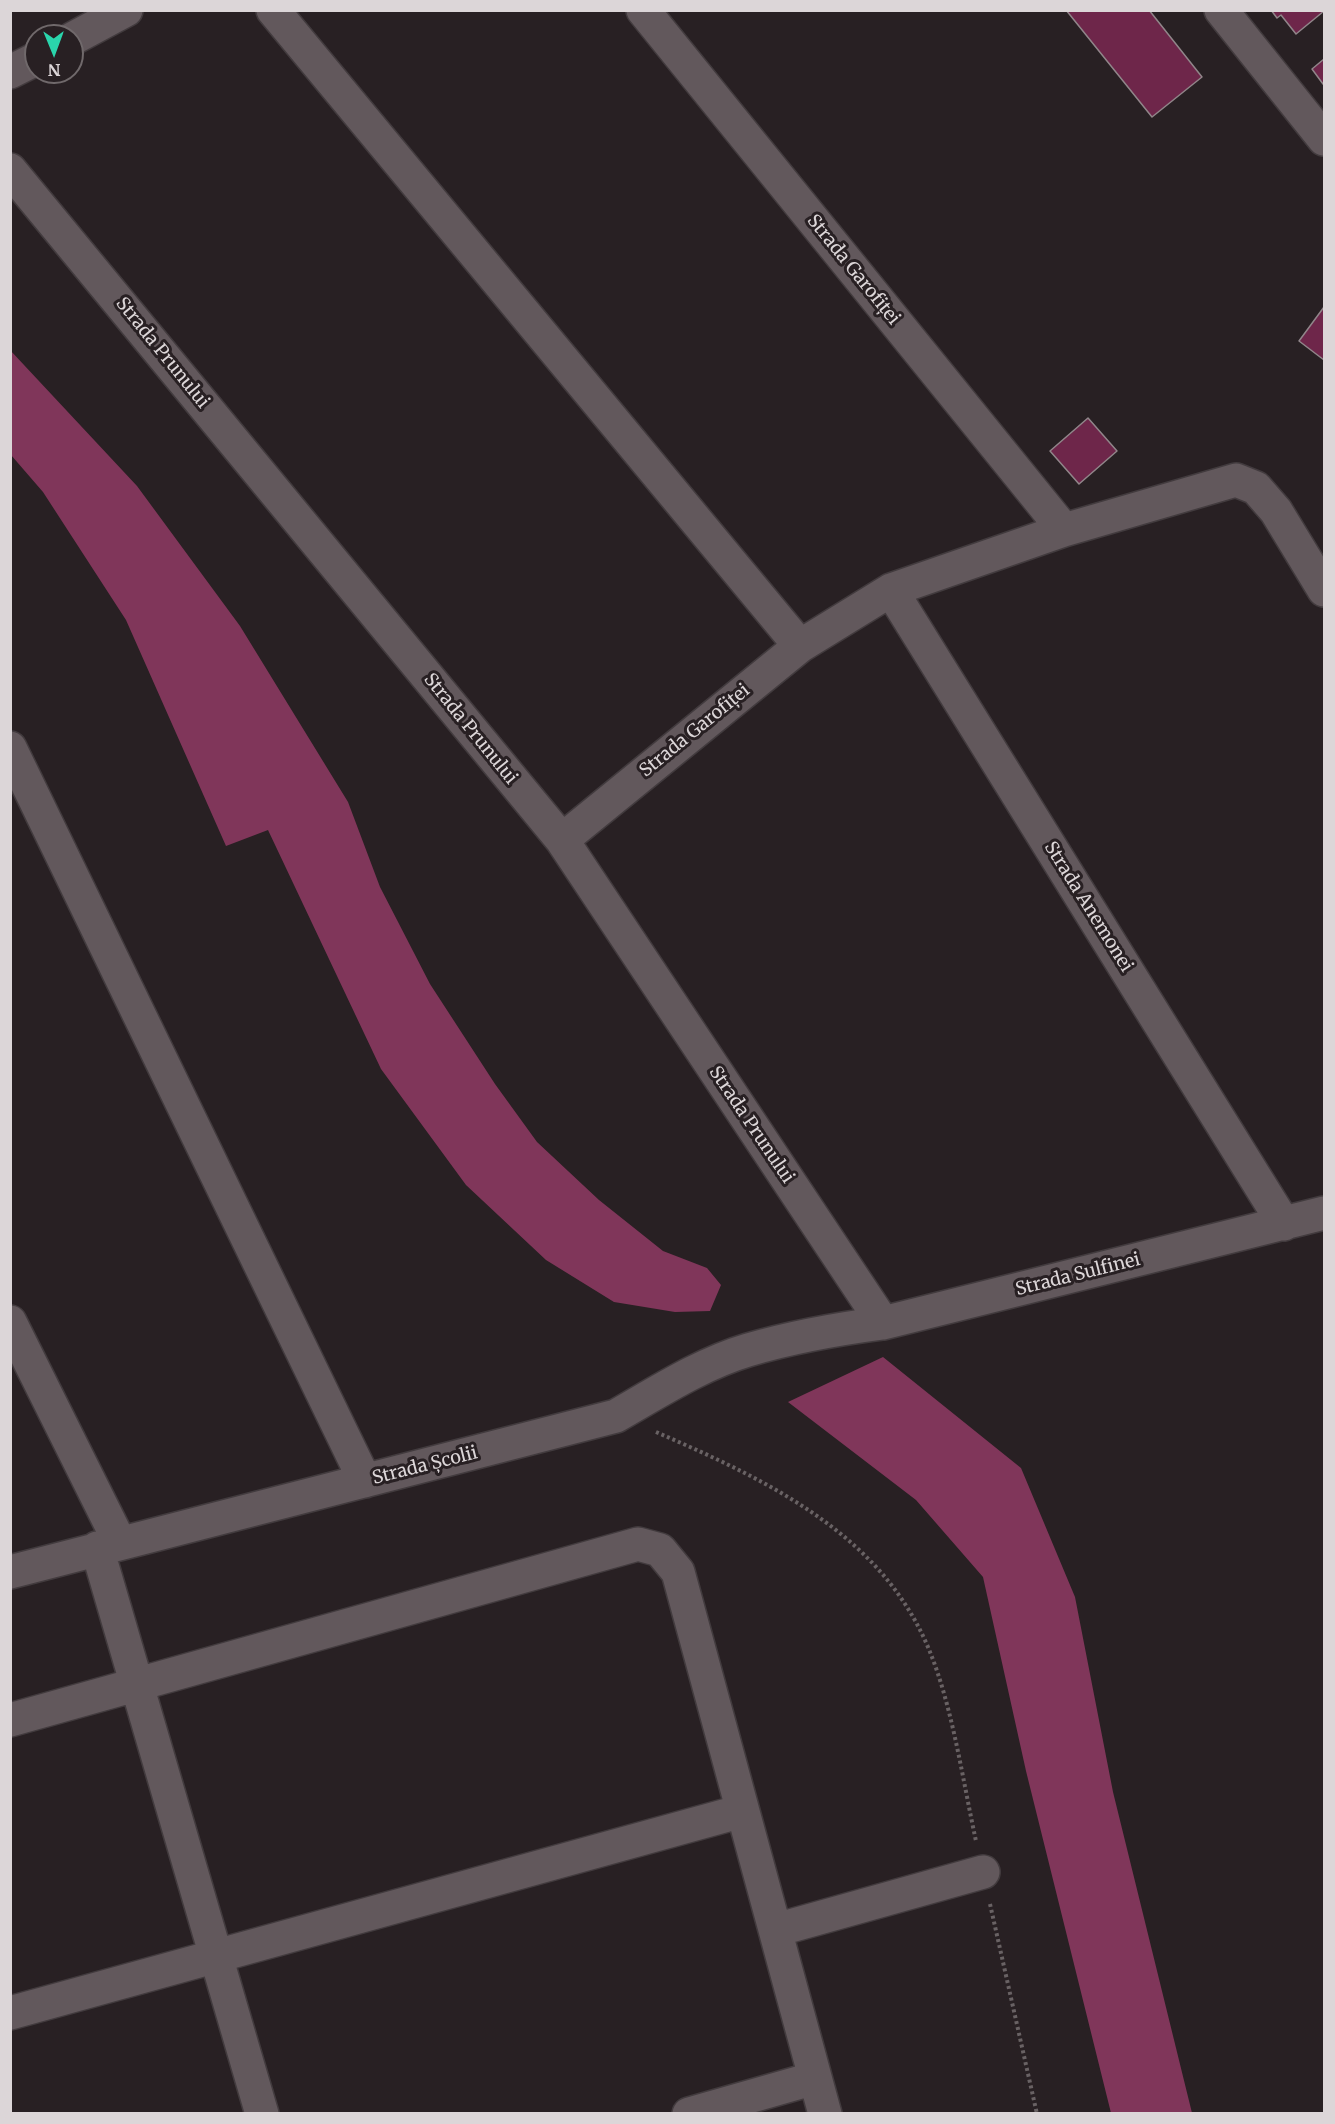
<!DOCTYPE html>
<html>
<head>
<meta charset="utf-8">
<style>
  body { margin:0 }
  #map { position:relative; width:1335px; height:2124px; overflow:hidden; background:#282023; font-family:Merriweather,serif }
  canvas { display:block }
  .frame { position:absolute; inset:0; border:12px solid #dcd6d8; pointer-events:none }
  .north { position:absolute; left:24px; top:24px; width:60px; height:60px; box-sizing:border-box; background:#282023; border:2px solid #70696b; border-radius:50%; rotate:179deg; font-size:16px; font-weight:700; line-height:24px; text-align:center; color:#dcd6d8 }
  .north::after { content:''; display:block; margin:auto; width:21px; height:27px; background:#2ad5ac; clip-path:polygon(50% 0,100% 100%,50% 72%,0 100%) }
</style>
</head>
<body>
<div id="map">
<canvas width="1335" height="2124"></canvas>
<div class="frame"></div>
<div class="north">N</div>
</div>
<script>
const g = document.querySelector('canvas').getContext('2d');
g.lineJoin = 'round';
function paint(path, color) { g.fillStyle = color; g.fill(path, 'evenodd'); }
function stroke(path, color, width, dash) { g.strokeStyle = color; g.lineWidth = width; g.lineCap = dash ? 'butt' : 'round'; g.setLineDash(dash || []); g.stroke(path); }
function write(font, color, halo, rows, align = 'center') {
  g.font = font + ' Merriweather,serif'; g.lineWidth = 6; g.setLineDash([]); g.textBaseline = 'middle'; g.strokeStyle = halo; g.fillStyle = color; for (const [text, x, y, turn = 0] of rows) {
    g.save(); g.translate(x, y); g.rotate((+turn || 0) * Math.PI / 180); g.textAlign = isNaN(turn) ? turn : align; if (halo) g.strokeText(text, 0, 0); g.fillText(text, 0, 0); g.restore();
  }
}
const forest = new Path2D(`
  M10 350 137 486 240 626 348 802 380 887 430 984 495 1084 537 1142 599 1200 663 1251 707 1268 721 1285 710 1311 675 1312 614 1302 546 1260 466 1185 381 1069 268 830 226 846 126 620 43 492 11 455Z
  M883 1357 1021 1468 1075 1597 1113 1792 1192 2113H1111L1026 1771 983 1577 916 1500 788 1402Z`);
const building = new Path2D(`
  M1066 10H1149L1202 77 1152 117Z
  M1271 10H1324V11L1296 34 1281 15 1277 18Z
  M1324 59V82L1323 84 1312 69Z
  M1324 307V360L1299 341Z
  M1088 418 1117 451 1079 484 1050 451Z`);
const path = new Path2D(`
  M656 1432C755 1475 865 1525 918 1626 950 1686 961 1773 976 1841
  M990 1904 1037 2114`);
const minor = new Path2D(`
  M273 10 800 646
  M643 10 1064 530
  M1221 10 1324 139
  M72 39 126 10
  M10 72 36 59
  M10 170 562 840 883 1323
  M891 590 1284 1224
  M10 748 365 1481
  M562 840 800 646 891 590 1064 530 1236 480 1256 488 1276 511 1324 590
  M10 1322 120 1543
  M97 1548 262 2114
  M10 1572 616 1416C658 1392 701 1364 748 1350 792 1337 837 1329 883 1323L1324 1213
  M10 1720 638 1544 660 1550 678 1572 825 2114
  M776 1930 983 1872
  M10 2013 742 1811
  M689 2114 815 2078`);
const streetNames = [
  ["Strada Garofiței",853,270,51],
  ["Strada Prunului",162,353,51],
  ["Strada Prunului",470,729,51],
  ["Strada Garofiței",695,731,-39],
  ["Strada Anemonei",1088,907,58],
  ["Strada Prunului",751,1125,56],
  ["Strada Sulfinei",1078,1275,-14],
  ["Strada Școlii",425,1466,-14]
];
paint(forest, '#80365a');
paint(building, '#6e264a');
stroke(building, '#91868a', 1.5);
stroke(minor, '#423b3e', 36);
stroke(path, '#696264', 4, [3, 3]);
stroke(minor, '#62585c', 33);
write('18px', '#dcd6d8', '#282023', streetNames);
</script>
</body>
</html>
